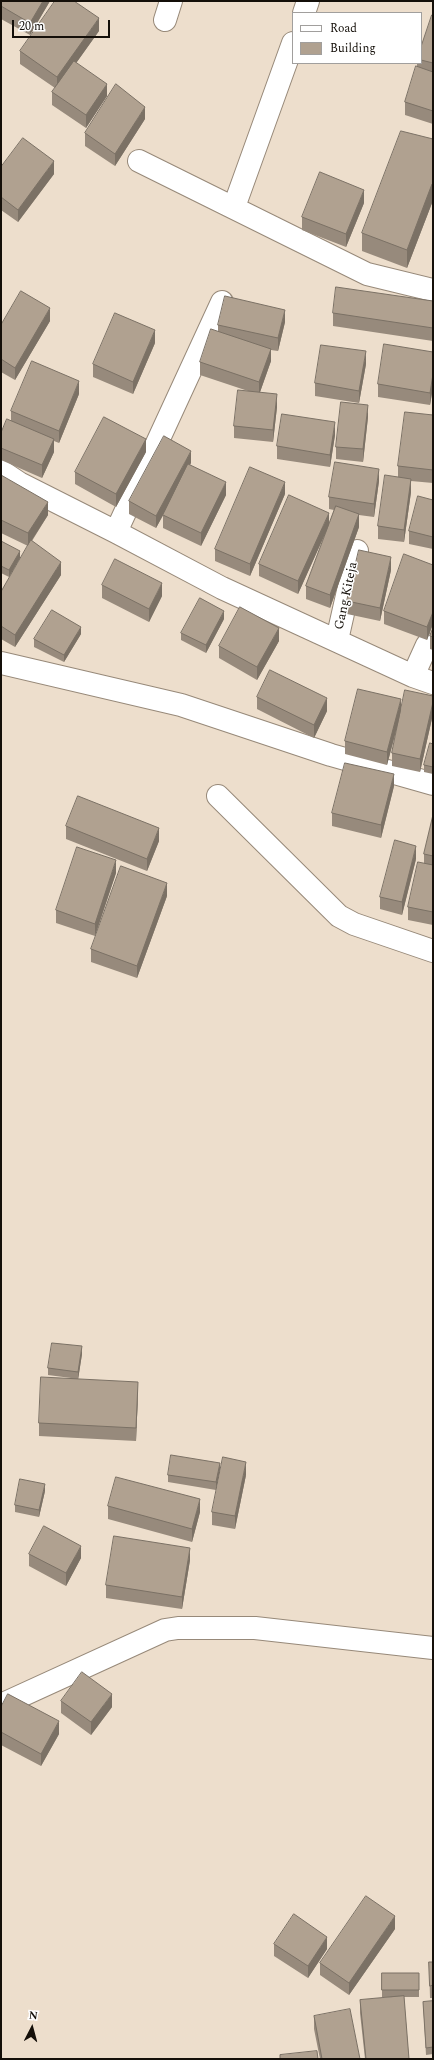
<!DOCTYPE html>
<html>
<head>
<meta charset="utf-8">
<style>
  body { margin:0 }
  #map { position:relative; width:434px; height:2060px; overflow:hidden; background:#eddecc; font-family:Spectral,serif }
  canvas { display:block }
  .frame { position:absolute; inset:0; border:2px solid #140f09; pointer-events:none }
  .legend { position:absolute; left:292px; top:12px; width:130px; height:52px; box-sizing:border-box; background:#fff; border:1px solid #a19f9d; margin:0; padding:5px 7px; list-style:none; font-size:12px; color:#140f09 }
  .legend li { display:flex; align-items:center; gap:8px; height:20px }
  .legend b { width:20px; border:1px solid #a19f9d }
  .north { position:absolute; left:12px; top:2008px; width:40px; height:40px; -webkit-text-stroke:3px #fff; paint-order:stroke; rotate:6deg; font-size:11px; font-weight:700; line-height:16px; text-align:center; color:#140f09 }
  .north::after { content:''; display:block; margin:auto; width:14px; height:18px; background:#140f09; clip-path:polygon(50% 0,100% 100%,50% 72%,0 100%) }
  .scale { position:absolute; left:12px; top:20px; width:98px; height:18px; box-sizing:border-box; border:2px solid #140f09; border-top:0; padding-left:5px; font-size:12px; line-height:14px; white-space:nowrap; color:#140f09; -webkit-text-stroke:3px #fff; paint-order:stroke }
</style>
</head>
<body>
<div id="map">
<canvas width="434" height="2060"></canvas>
<div class="frame"></div>
<ul class="legend">
<li><b style="height:5px;background:#fff"></b>Road</li>
<li><b style="height:11px;background:#b0a190"></b>Building</li>
</ul>
<div class="north">N</div>
<div class="scale">20 m</div>
</div>
<script>
const g = document.querySelector('canvas').getContext('2d');
g.lineJoin = 'round';
function stroke(path, color, width, dash) { g.strokeStyle = color; g.lineWidth = width; g.lineCap = dash ? 'butt' : 'round'; g.setLineDash(dash || []); g.stroke(path); }
function paint(path, color) { g.fillStyle = color; g.fill(path, 'evenodd'); }
function write(font, color, halo, rows, align = 'center') {
  g.font = font + ' Spectral,serif'; g.lineWidth = 3; g.setLineDash([]); g.textBaseline = 'middle'; g.strokeStyle = halo; g.fillStyle = color; for (const [text, x, y, turn = 0] of rows) {
    g.save(); g.translate(x, y); g.rotate((+turn || 0) * Math.PI / 180); g.textAlign = isNaN(turn) ? turn : align; if (halo) g.strokeText(text, 0, 0); g.fillText(text, 0, 0); g.restore();
  }
}
const minor = new Path2D(`
  M304 13 308 1
  M165 20 171 1
  M139 161 367 274 433 290
  M234 207 293 43
  M1 471 19 483 116 532 222 588 413 676 433 683
  M116 532 222 302
  M337 640 357 551
  M1 663 181 705 331 755 433 784
  M413 676 427 645
  M218 796 339 916 354 924 433 951
  M1 1705 165 1630 178 1628H255L433 1648`);
const wall = new Path2D(`
  M1 1H50L30 35 1 19Z
  M433 15V124L405 115V102L417 67V63H421V47Z
  M99 31 76 63 107 96 86 128 52 105V92L55 88 20 64V51Z
  M145 119 115 166 85 146V133Z
  M433 139V203H432L407 268 362 251V233Z
  M1 167 54 174 18 222 1 210Z
  M364 203 346 247 302 230V217Z
  M433 301V341L333 326V313Z
  M1 316V324L50 321 15 380 1 372Z
  M285 322 278 351 271 350V361L260 392 277 407 273 442 234 438V426L248 391 200 375V362L218 331V325Z
  M155 343 133 394 93 377V364Z
  M433 352V387L430 405 378 397V384Z
  M366 364 359 403 315 396V383Z
  M79 394 59 443 54 441V452L42 478 1 460V433L11 421V411Z
  M433 415V483L411 481V492L404 542 378 539V526L398 477V466Z
  M368 417 363 462 336 459V447Z
  M335 435 330 467 277 459V446Z
  M146 452 116 507 75 484V472Z
  M191 463 190 465 226 495 201 546 163 528V515L165 512 156 528 129 514V501Z
  M1 475 48 515 32 541 61 575 15 647 1 639V592L28 546 1 533Z
  M379 481 374 517 359 515V527L330 608 306 599V586L326 532 298 594 259 576V564L329 524 334 510 329 509V497Z
  M285 494 250 576 215 561V549Z
  M433 500V549L409 544V531Z
  M1 541 20 558 9 577 1 573Z
  M433 565V624L427 640 384 624V611Z
  M391 570 380 621 347 614V601Z
  M102 585 162 596 149 622 102 598Z
  M224 619 206 653 181 640V633Z
  M433 628V650L430 649V636Z
  M81 634 64 662 34 647V639Z
  M279 641 257 680 219 658V646Z
  M433 696V714L420 772 392 766V753L399 720 387 765 345 754V741L401 710Z
  M257 697 327 711 314 738 257 709Z
  M433 744V774L424 772V765Z
  M394 786 381 838 332 826V813Z
  M433 815V925L408 920V907L424 863V854Z
  M66 826 159 841 147 871 66 839Z
  M416 859 402 915 380 909V897Z
  M116 873 95 936 56 923V910Z
  M167 896 137 978 91 962V949Z
  M82 1354 78 1379 138 1394 136 1441 39 1436V1423L71 1378 48 1375V1368Z
  M220 1463 216 1490 168 1482V1475Z
  M246 1475 235 1529 212 1525V1512Z
  M45 1491 39 1517 15 1512V1505Z
  M108 1506 200 1512 192 1542 108 1519Z
  M29 1554 81 1558 66 1586 29 1566Z
  M190 1560 182 1609 106 1598V1585Z
  M61 1701 112 1707 91 1735 61 1713Z
  M1 1707 59 1734 41 1766 1 1745Z
  M395 1929 349 1995 320 1975V1963Z
  M274 1944 327 1949 308 1978 274 1956Z
  M429 1962H433V1998H430Z
  M382 1973H419V1997H404L409 2059H365L360 2013V2000L391 1997H382Z
  M433 2001V2054L426 2055 423 2002Z
  M314 2016 360 2059H320L314 2029Z`);
const shadedWall = new Path2D(`
  M43 1H50L30 35V23Z
  M99 18V31L57 90V77Z
  M107 84V96L86 128V115Z
  M145 107V119L115 166V154Z
  M54 161V174L18 222V210Z
  M432 184V203L407 268V250Z
  M364 190V203L346 247V234Z
  M50 308V321L15 380V368Z
  M285 310V322L278 351V338Z
  M155 330V343L133 394V382Z
  M271 349V361L259 395V382Z
  M366 351V364L359 403V391Z
  M433 374V387L430 405V393Z
  M79 381V394L59 443V431Z
  M277 394V407L273 442V430Z
  M368 405V417L363 462V449Z
  M335 422V435L330 467V455Z
  M54 439V452L42 478V465Z
  M146 439V452L116 507V494Z
  M191 451V463L156 528V516Z
  M379 469V481L374 517V504Z
  M411 479V492L404 542V530Z
  M226 482V495L201 546V533Z
  M285 482V494L250 576V564Z
  M48 502V515L28 546V533Z
  M329 513V525L298 594V581Z
  M359 514V527L330 608V595Z
  M20 551V558L9 577V570Z
  M391 557V570L380 621V608Z
  M61 562V575L15 647V635Z
  M162 583V596L149 622V609Z
  M224 611V619L206 653V645Z
  M433 612V624L427 640V627Z
  M81 627V634L64 662V655Z
  M279 628V641L257 680V667Z
  M327 698V711L314 738V725Z
  M401 699V712L387 765V752Z
  M433 702V714L420 772V759Z
  M394 774V786L381 838V825Z
  M159 828V841L147 871V859Z
  M416 846V859L402 915V902Z
  M116 860V873L95 936V924Z
  M167 883V896L137 978V966Z
  M82 1346V1354L78 1380V1372Z
  M138 1382V1394L136 1441V1428Z
  M246 1462V1475L235 1529V1516Z
  M220 1463V1470L216 1490V1482Z
  M45 1484V1491L39 1517V1510Z
  M200 1499V1512L192 1542V1529Z
  M81 1546V1558L66 1586V1573Z
  M190 1548V1560L182 1609V1597Z
  M112 1694V1707L91 1735V1722Z
  M59 1721V1734L41 1766V1754Z
  M395 1916V1929L349 1995V1983Z
  M327 1937V1949L308 1978V1966Z`);
const building = new Path2D(`
  M1 1H43L30 23 1 6Z
  M55 1H74L99 18 57 77 20 51Z
  M432 15H433V63L421 60V47Z
  M74 61 107 84 86 115 52 92Z
  M416 66 433 72V111L405 102Z
  M116 84 145 107 115 154 85 133Z
  M401 131 433 139V184H432L407 250 362 233Z
  M23 138 54 161 18 210 1 197V167Z
  M320 172 364 190 346 234 302 217Z
  M336 287 433 301V328L333 313Z
  M21 291 50 308 15 368 1 359V325Z
  M225 296 285 310 278 338 218 325Z
  M115 313 155 330 133 382 93 364Z
  M211 329 271 349 259 382 200 362Z
  M384 344 433 352V374L430 393 378 384Z
  M321 345 366 351 359 391 315 383Z
  M32 361 79 381 59 431 11 411Z
  M238 390 277 394 273 430 234 426Z
  M341 402 368 405 363 449 336 447Z
  M405 412 433 415V470L398 466Z
  M282 414 335 422 330 455 277 446Z
  M104 417 146 439 116 494 75 472Z
  M7 419 54 439 42 465 1 448V433Z
  M164 436 191 451 156 516 129 501Z
  M335 462 379 469 374 504 329 497Z
  M188 464 226 482 201 533 163 515Z
  M250 467 285 482 250 564 215 549Z
  M1 475 48 502 28 533 1 520Z
  M385 475 411 479 404 530 378 526Z
  M289 495 329 513 298 581 259 564Z
  M418 496 433 500V537L409 531Z
  M336 506 359 514 330 595 306 586Z
  M31 540 61 562 15 635 1 626V592Z
  M1 541 20 551 9 570 1 566Z
  M359 550 391 557 380 608 347 601Z
  M404 554 433 565V612L427 627 384 611Z
  M115 559 162 583 149 609 102 585Z
  M200 598 224 611 206 645 181 633Z
  M240 607 279 628 257 667 219 646Z
  M52 610 81 627 64 655 34 639Z
  M433 628V637L430 636Z
  M270 670 327 698 314 725 257 697Z
  M358 689 401 699 387 752 345 741Z
  M405 690 433 696V702L420 759 392 753Z
  M430 743 433 744V767L424 765Z
  M345 763 394 774 381 825 332 813Z
  M78 796 159 828 147 859 66 826Z
  M433 815V856L424 854Z
  M395 840 416 846 402 902 380 897Z
  M77 847 116 860 95 924 56 910Z
  M418 862 433 865V912L408 907Z
  M121 866 167 883 137 966 91 949Z
  M52 1343 82 1346 78 1372 48 1368Z
  M41 1377 138 1382 136 1428 39 1423Z
  M171 1455 220 1463 216 1482 168 1475Z
  M223 1457 246 1462 235 1516 212 1512Z
  M116 1477 200 1499 192 1529 108 1506Z
  M20 1479 45 1484 39 1510 15 1505Z
  M44 1526 81 1546 66 1573 29 1554Z
  M114 1536 190 1548 182 1597 106 1585Z
  M82 1672 112 1694 91 1722 61 1701Z
  M8 1694 59 1721 41 1754 1 1732V1707Z
  M366 1896 395 1916 349 1983 320 1963Z
  M294 1914 327 1937 308 1966 274 1944Z
  M429 1962H433V1985L430 1986Z
  M382 1973H419V1990H382Z
  M404 1996 409 2059H366L360 2000Z
  M433 2001V2047L426 2048 423 2002Z
  M350 2009 360 2059H322L314 2016Z
  M317 2051 318 2059H280V2055Z`);
const streetNames = [
  ["Gang Kiteja",347,596,-78]
];
stroke(minor, '#978979', 24);
stroke(minor, '#fff', 22);
paint(wall, '#978a7c');
paint(shadedWall, '#7b7165');
paint(building, '#b0a190');
stroke(building, '#7b7165', 1);
write('13px', '#140f09', '#fff', streetNames);
</script>
</body>
</html>
